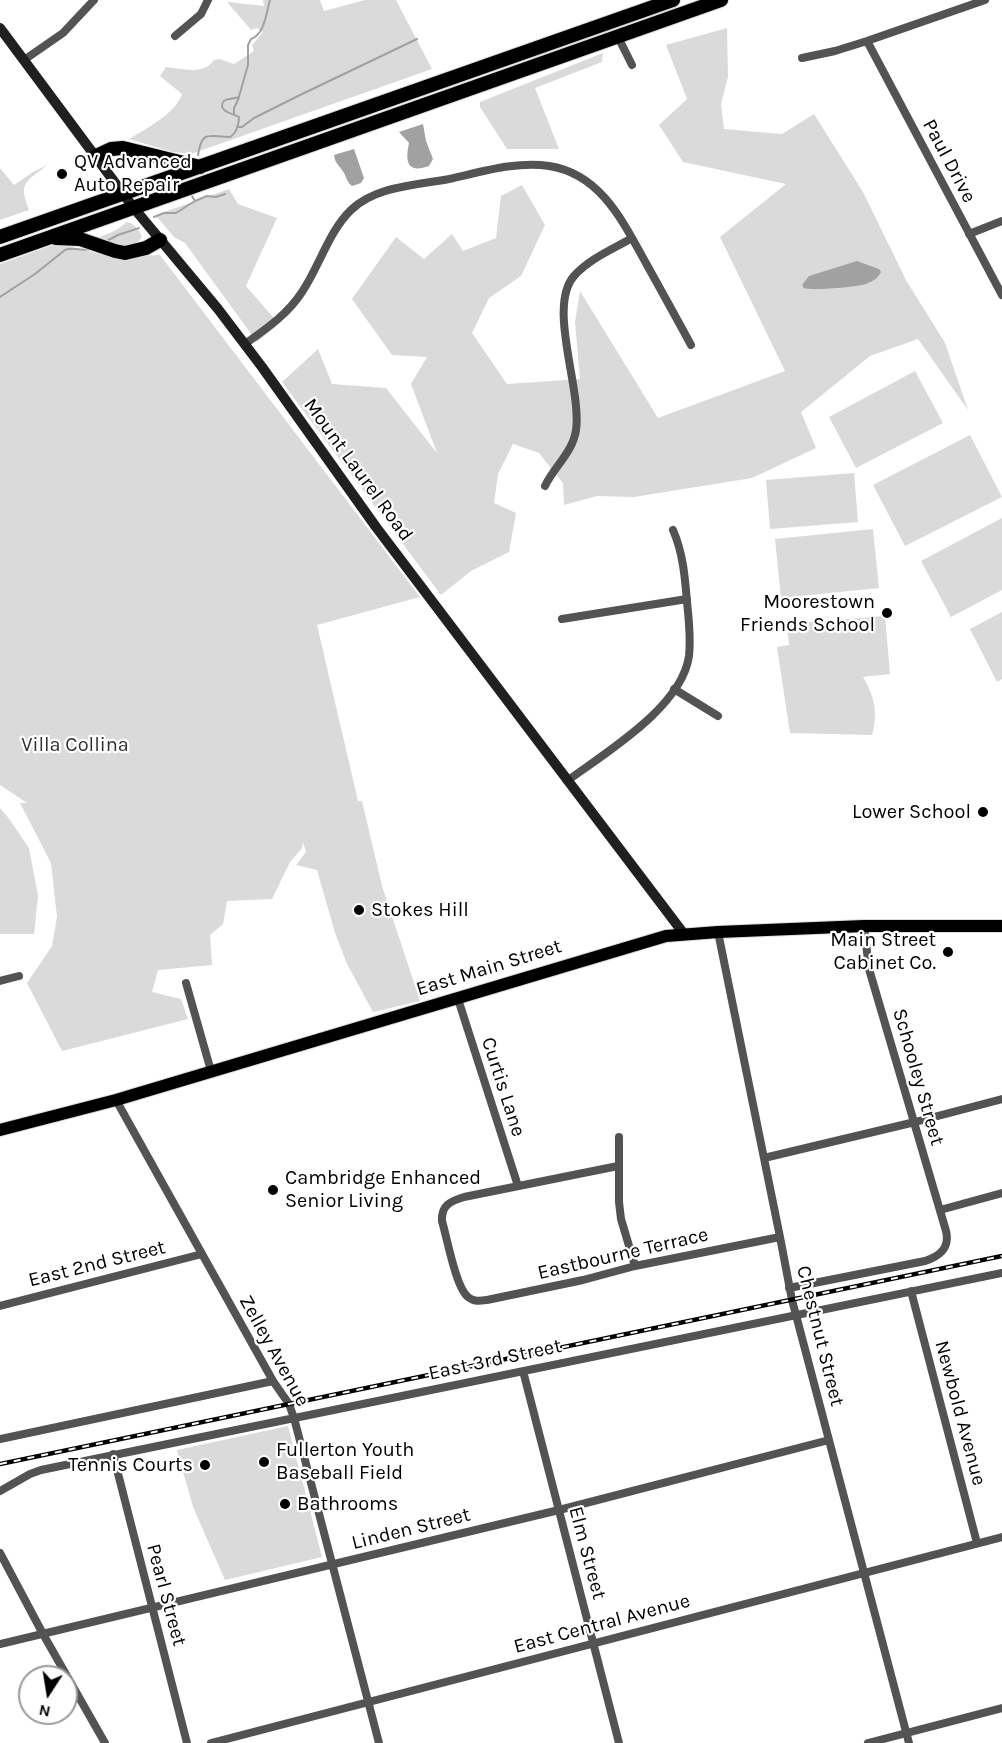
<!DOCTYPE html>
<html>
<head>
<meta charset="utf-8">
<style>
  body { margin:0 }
  #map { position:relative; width:1002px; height:1743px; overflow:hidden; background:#fff; font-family:Karla,sans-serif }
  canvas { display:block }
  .north { position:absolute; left:18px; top:1665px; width:60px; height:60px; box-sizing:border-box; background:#fff; border:2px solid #999; border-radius:50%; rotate:192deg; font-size:16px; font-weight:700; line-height:24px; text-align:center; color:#000 }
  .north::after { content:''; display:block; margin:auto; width:21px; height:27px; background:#000; clip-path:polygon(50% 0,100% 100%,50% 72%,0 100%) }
</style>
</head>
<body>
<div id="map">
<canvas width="1002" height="1743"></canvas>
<div class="north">N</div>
</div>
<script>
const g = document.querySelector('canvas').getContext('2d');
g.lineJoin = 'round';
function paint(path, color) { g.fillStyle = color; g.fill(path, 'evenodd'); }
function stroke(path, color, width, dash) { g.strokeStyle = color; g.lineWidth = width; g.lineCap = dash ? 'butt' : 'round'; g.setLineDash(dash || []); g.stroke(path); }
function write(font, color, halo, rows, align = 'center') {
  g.font = font + ' Karla,sans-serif'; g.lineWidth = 4.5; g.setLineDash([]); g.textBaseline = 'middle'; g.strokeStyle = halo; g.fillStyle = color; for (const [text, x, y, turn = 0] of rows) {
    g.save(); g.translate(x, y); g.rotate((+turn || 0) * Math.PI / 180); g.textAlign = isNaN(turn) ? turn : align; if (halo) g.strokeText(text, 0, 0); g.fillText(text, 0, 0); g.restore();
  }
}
const green = new Path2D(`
  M263 0H320L324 11 365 0H396L432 69 191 154 173 152 129 139C147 128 175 114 182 94L160 76 166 67C182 68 203 76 214 60L220 59 234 64 254 51 252 45 263 32 257 28 251 30 227 2 264 6Z
  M727 28 728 77 721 104 724 129 782 134 814 114 863 192 906 280 945 343 968 410 918 339 870 356 801 412 816 448 752 478 634 497 597 496 564 505 563 483 539 453 513 444 498 474 494 503 516 513 509 552 471 571 441 595 282 382 318 349 332 384 386 388 437 453 411 384 427 357 392 355 352 299 396 237 424 259 452 234 463 251 496 238 501 196 522 185 545 225 521 276 489 298 472 333 507 384 580 379 575 322 580 291 658 418 785 371 720 237 786 184 683 162 659 125 687 99 666 45Z
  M603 53 602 62 535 88 559 149H507L480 107V102Z
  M47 165C26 183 18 181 29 210L0 220V168L14 185 33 172Z
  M229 189 238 204 277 218 246 286 279 324 257 342 185 243 174 237 157 217 161 213Z
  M127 222C135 224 139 230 142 237 132 252 114 244 101 239L100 237 116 230Z
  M53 245H63L113 257 160 255 420 597 317 625 358 801H362L382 886 420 1001 373 1012 347 964 335 933 317 870 296 865 306 852 303 842 302 848 290 862 272 899 227 901 223 924 210 935 212 965 158 970 152 992 181 999 188 1019 62 1051 27 983 52 946 57 917 51 863 20 803H27L0 785V264Z
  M915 371 943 423 856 468 829 417Z
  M970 435 1002 497 905 546 873 485Z
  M854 473 858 522 770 529 766 480Z
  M1002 518V590L951 617 921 561Z
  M873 529 879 588 781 598 775 539Z
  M1002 612V679L997 682 970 629Z
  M885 616 890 674 863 677C875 696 878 714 872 735L790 733 777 647 789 645 787 624Z
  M0 808 7 816 29 848 38 896 34 934H0Z
  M288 1426 322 1557 225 1580 193 1507 177 1450Z`);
const water = new Path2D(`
  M423 124 426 141 433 159 429 166C407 174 405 161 409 143L399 132Z
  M354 149 364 178 361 183 352 186C347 182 347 179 344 173 340 166 335 164 334 155Z
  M857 261 879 269 881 272C878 278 873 281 866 284 857 287 811 291 804 288L802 285 809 276Z`);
const stream = new Path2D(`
  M234 114V108L238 100 248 65V45L251 39C265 34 266 13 270 0
  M238 127H242L254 118 300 95 417 39
  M198 155C202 129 209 137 230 137 236 134 239 124 239 117 234 114 216 111 224 101 227 98 235 99 239 97
  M192 196 195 201
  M154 217 164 213H176L195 201 207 196 216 197 225 194
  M105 242 118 235 139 228
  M0 297 35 274 65 250C74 246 82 252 92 249`);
const street = new Path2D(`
  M175 36 201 14 208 0
  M618 37 632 65
  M867 41 1002 295
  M802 58 835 51 867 41 985 0
  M24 60 63 33 94 0
  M969 234 1002 221
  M245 344C266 329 288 314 302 292 319 267 329 231 351 210 376 186 417 185 449 179 481 172 516 161 549 166 602 174 624 224 647 265 662 292 677 319 691 345
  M545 486C554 467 573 452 576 430 582 389 547 307 574 276 589 259 613 249 632 238
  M562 619 687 599
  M674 689 718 716
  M567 781C605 753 682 707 689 656 691 638 689 620 687 602 685 577 683 553 673 530
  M718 932 780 1237 792 1300 909 1743
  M0 981 19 976
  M186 983 211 1071
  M458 999 518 1186
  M116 1100 273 1381 289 1404 294 1418 379 1743
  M619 1137V1202L621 1219 635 1266
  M764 1158 915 1122 1002 1099
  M618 1166 464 1197C451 1201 441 1205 442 1221 447 1238 456 1288 468 1297 474 1302 480 1301 487 1300L583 1280 635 1266 780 1237
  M940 1210 1002 1193
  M789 1288 925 1261C940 1256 950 1248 946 1231L869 969 864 926
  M911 1291 977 1543
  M0 1306 202 1254
  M523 1371 619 1743
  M0 1439 273 1381
  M113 1454 187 1743
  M0 1491 30 1474 41 1470 1002 1273
  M0 1553 43 1634 105 1743
  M0 1644 559 1510 829 1440
  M211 1743 1002 1537
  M868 1743 1002 1708`);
const secondary = new Path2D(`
  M0 28 133 207 218 309 262 367 376 527 684 934`);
const primary = new Path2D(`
  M0 1130 116 1100 666 936 718 932 864 926H1002`);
const highway = new Path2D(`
  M96 156 111 149 123 148 200 167
  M0 237 673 0
  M56 238 80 239 115 251 125 253 146 248 160 240
  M0 255 721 0`);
const rail = new Path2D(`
  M0 1464 1002 1256`);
const markers = [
  [62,174,6,"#000"],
  [887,613,6,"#000"],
  [983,812,6,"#000"],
  [359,910,6,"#000"],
  [948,952,6,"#000"],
  [273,1190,6,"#000"],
  [264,1462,6,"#000"],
  [205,1465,6,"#000"],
  [285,1504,6,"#000"]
];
const streetNames = [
  ["Paul Drive",949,161,62],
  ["Mount Laurel Road",358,470,54],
  ["East Main Street",489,968,-17],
  ["Schooley Street",918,1077,74],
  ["Curtis Lane",503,1087,72],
  ["Eastbourne Terrace",623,1254,-13],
  ["East 2nd Street",97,1264,-14],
  ["Chestnut Street",820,1336,76],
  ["Zelley Avenue",274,1351,61],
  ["East 3rd Street",495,1360,-12],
  ["Newbold Avenue",960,1413,75],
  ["Linden Street",411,1529,-14],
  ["Elm Street",587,1553,75],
  ["Pearl Street",166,1595,75],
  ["East Central Avenue",602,1624,-15]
];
const poiNames = [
  ["QV Advanced",74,162],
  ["Auto Repair",74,185],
  ["Moorestown",875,602,"right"],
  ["Friends School",875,625,"right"],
  ["Lower School",971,812,"right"],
  ["Stokes Hill",371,910],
  ["Main Street",936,940,"right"],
  ["Cabinet Co.",936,963,"right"],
  ["Cambridge Enhanced",285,1178],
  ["Senior Living",285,1201],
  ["Fullerton Youth",276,1450],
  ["Baseball Field",276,1473],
  ["Tennis Courts",193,1465,"right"],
  ["Bathrooms",297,1504]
];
const parkNames = [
  ["Villa Collina",75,745]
];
paint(green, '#dadada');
paint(water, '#a1a1a1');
stroke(stream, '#a1a1a1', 2);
stroke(primary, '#dbdbdb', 14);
stroke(highway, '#dbdbdb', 16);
stroke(street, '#535353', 8);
stroke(secondary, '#202020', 10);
stroke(primary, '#000', 12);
stroke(highway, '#000', 14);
stroke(rail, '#000', 4.5);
stroke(rail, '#fff', 2, [7]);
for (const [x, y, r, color] of markers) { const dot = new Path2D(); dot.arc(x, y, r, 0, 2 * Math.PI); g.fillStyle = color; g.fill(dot); stroke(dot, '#fff', 2); }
write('20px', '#000', '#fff', streetNames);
write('20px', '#000', '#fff', poiNames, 'left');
write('20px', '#313131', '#fff', parkNames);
</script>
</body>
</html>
